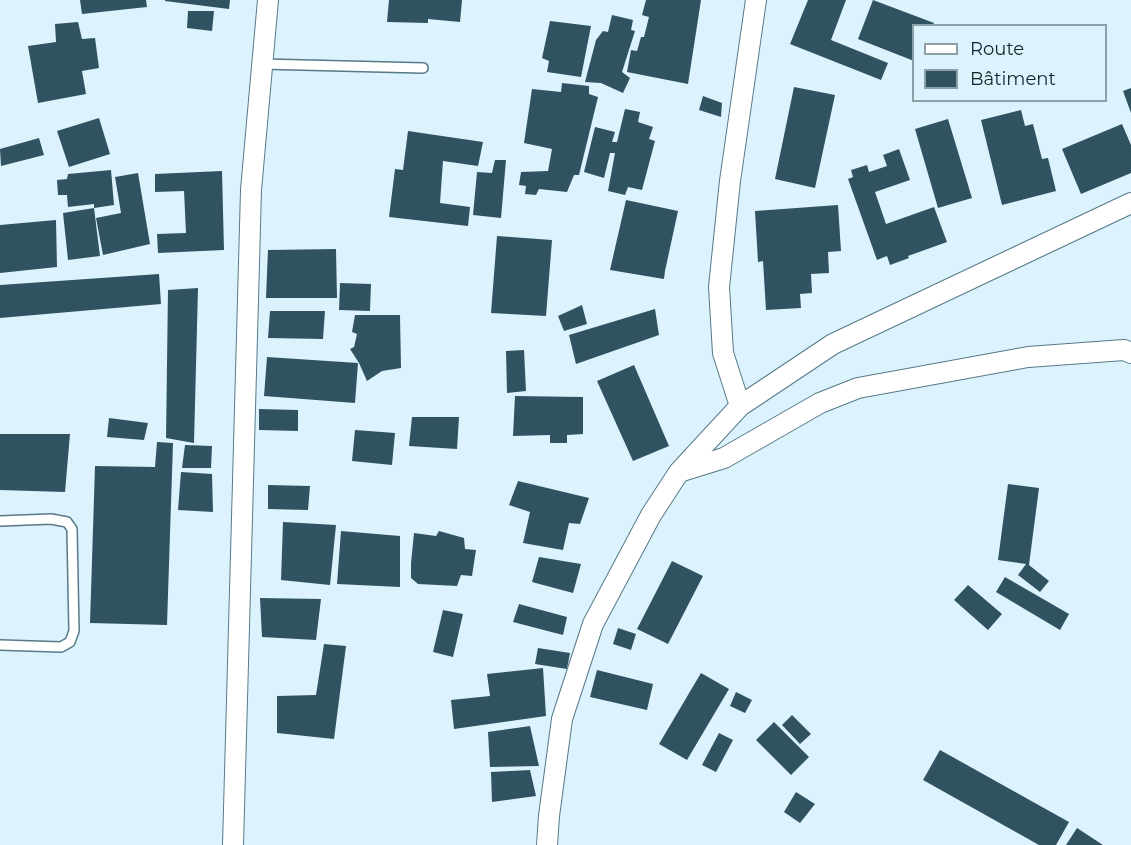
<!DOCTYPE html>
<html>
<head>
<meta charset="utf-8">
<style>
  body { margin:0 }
  #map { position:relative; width:1131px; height:845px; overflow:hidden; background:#dcf3fd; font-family:Montserrat,sans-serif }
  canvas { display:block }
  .legend { position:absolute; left:912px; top:24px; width:195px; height:78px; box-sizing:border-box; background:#dcf3fd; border:2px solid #8ca0a8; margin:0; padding:8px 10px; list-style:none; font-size:18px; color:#142329 }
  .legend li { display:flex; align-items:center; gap:12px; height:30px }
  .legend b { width:30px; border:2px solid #8ca0a8 }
</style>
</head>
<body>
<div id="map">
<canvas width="1131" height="845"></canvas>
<ul class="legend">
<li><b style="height:8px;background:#fff"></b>Route</li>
<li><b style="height:16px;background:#315361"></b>Bâtiment</li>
</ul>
</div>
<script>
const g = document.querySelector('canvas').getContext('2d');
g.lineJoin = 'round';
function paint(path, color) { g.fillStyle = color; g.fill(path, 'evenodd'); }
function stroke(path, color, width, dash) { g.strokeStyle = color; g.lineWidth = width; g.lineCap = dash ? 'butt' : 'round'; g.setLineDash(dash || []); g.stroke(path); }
const building = new Path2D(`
  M80 0H146L147 7 82 14Z
  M165 0H230L229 9 165 1Z
  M389 0H462L460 22 428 19V23L387 22Z
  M646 0H701L688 84 627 72 631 50 637 51 641 37H644L649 17 642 15Z
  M808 0H846L831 40 888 63 881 80 790 44Z
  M873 0 934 23 933 26H914V61L858 39Z
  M188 11H214L212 31 187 28Z
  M612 15 633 20 631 30 635 31 622 72 630 78 623 93 601 83 585 82 596 40 603 31 608 32Z
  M550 21 591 26 581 77 547 72 549 61 542 58Z
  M78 22 82 39 95 38 99 68 82 71 86 94 38 103 28 46 56 42 55 24Z
  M562 83 589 86V94L598 97 579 175H574L567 192 539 189 536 195 525 194 526 186 519 185 521 172 548 171 552 149 524 143 532 89 561 92Z
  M794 87 835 95 815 188 775 179Z
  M1131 88V113L1123 91Z
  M703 96 722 103 721 117 699 110Z
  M625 109 640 112 638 122 653 127 649 139 655 141 642 190 628 187 625 195 608 191 615 153H610L604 178 584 172 595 127 615 132 612 142H617Z
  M1021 110 1025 126 1033 124 1042 159 1048 158 1056 191 1002 205 981 120Z
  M99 118 110 154 69 167 57 131Z
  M948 119 972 198 938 208 915 129Z
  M1122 124 1131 145V173L1081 194 1062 149Z
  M408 131 483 142 478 166 443 161 440 203 470 207 468 226 389 217 395 169 403 170Z
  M39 138 44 155 1 166 0 149Z
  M899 149 910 180 875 192 886 224 934 207 947 242 908 256 909 258 890 265 887 256 877 260 848 179 853 177 851 170 867 165 869 172 887 166 883 155Z
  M495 160H506L501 218 473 215 477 172 492 173Z
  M111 170 114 205 94 208 100 256 68 260 63 213 94 208V204L68 207 67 195H58L57 180 67 179 68 174Z
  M222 171 224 250 158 253 157 234 186 233 184 191 155 192V174Z
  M138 173 150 244 103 255 96 218 121 213 115 177Z
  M626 200 678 211 665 271 664 279 610 270Z
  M838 205 841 251 828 252 829 273 811 274 812 293 800 294 801 308 766 310 763 261 758 262 755 211Z
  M56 220 57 267 0 273V225Z
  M497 236 552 240 546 316 491 313Z
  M336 249 337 298H266L268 250Z
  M159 274 161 304 0 318V285Z
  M340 283 371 284 370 311 339 310Z
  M198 288 194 443 166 438 168 290Z
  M582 305 587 324 564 331 558 316Z
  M655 309 659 335 576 364 569 335Z
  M270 311H325L323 339 268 338Z
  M355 315H400L401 368 382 371 367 381 359 363 350 349 354 347 357 334 352 332Z
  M524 350 526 391 507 393 506 351Z
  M267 357 358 363 355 403 264 396Z
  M634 365 669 446 633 461 597 381Z
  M515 396 583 397V434L567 435V443H550V435L513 436Z
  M259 409 298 410V431L259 430Z
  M412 417H459L457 449 409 446Z
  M109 418 148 423 144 440 107 437Z
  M355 430 395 433 392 465 352 461Z
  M0 434H70L65 492 0 490Z
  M157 442 173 443 167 625 90 623 95 466 155 467Z
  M185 445 212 446 211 468H182Z
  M181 472 212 474 213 512 178 510Z
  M518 481 589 498 580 524 569 523 563 550 523 543 530 512 509 505Z
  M1008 484 1039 488 1029 565 1049 581 1040 592 1018 575 1026 564 998 560Z
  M268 485 310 486 308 510 268 509Z
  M283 522 336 525 330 585 281 580Z
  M341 531 400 536V587L337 584Z
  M439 531 464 538 465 549 476 550 472 576 461 575 457 586 418 584 411 578V563L414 533 436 536Z
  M539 557 581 564 573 593 532 582Z
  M672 561 703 576 668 644 637 629Z
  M1005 577 1069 614 1060 630 996 592Z
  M968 585 1002 614 988 630 954 600Z
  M260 598 321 599 316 640 262 637Z
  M519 604 567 617 563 635 513 622Z
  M443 610 463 614 453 657 433 652Z
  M618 628 636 634 631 650 613 644Z
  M324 644 346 646 334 739 277 733V696L316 695Z
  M538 648 570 653 567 669 535 664Z
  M543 668 546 716 454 729 451 700 490 696 487 674Z
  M597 670 653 684 647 710 590 697Z
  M701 673 729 689 687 760 659 744Z
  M736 692 752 700 745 713 730 706Z
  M792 715 811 734 800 744 782 725Z
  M774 722 809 757 791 775 756 740Z
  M530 726 539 766 490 767 488 732Z
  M719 733 733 740 716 772 702 765Z
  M940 750 1069 822 1056 845H1039L923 780Z
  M530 770 536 796 492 802 491 772Z
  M796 792 815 804 800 823 784 812Z
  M1077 828 1103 845H1066Z`);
const service = new Path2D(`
  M262 64 423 68
  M0 521 51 519 67 522 72 529 74 631 70 642 61 647 0 645`);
const minor = new Path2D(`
  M740 406 723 353 719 287 730 181 756 0
  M679 472 724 458 820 403 858 388 1028 357 1124 350 1131 353
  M233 845 251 190 268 0
  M547 845 549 816 562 719 593 624 651 515 679 472 740 406 833 344 1131 203`);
paint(building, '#315361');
stroke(service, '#567a88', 12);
stroke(minor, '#567a88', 22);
stroke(service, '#fff', 9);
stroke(minor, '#fff', 20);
</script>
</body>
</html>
